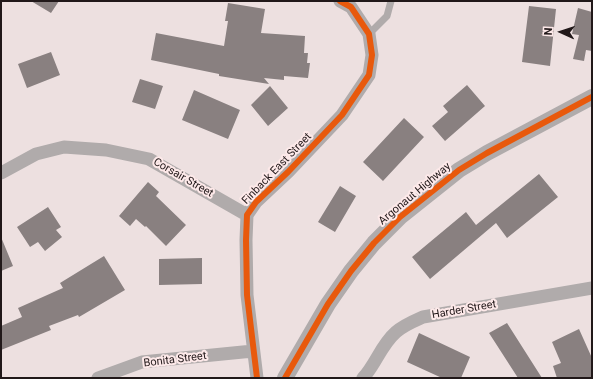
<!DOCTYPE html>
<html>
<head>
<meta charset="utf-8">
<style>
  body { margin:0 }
  #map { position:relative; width:593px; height:379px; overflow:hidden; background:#ede0e0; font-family:Roboto,sans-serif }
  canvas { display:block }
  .frame { position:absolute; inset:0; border:2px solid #211819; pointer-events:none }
  .north { position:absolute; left:541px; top:12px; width:40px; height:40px; -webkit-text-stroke:3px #fde9e9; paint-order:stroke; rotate:273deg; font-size:11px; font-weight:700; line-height:16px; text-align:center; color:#211819 }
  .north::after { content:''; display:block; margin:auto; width:14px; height:18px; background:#211819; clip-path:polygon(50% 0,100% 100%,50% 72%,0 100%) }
</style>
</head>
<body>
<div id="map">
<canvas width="593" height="379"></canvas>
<div class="frame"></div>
<div class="north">N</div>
</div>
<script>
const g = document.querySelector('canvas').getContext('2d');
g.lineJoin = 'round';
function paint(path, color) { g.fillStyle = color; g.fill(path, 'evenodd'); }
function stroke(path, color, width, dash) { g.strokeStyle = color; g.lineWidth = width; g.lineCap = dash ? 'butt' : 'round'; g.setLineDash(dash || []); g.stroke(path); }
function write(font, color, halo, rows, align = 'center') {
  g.font = font + ' Roboto,sans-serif'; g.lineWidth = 4; g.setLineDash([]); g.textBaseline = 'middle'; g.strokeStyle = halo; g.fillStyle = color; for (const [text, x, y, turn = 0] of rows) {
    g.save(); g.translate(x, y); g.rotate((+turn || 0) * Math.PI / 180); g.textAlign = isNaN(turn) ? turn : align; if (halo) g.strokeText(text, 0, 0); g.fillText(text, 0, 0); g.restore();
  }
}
const building = new Path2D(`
  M31 1H59L51 13Z
  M228 3 265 9 261 33 305 36 304 53H308L307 63H310L308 78 284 76V80L264 78 269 84 219 76V74L151 60 156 33 224 46 228 21H225Z
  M529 6 556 9 550 66 522 62Z
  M578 8 592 12V51L586 50 584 61 573 59 579 35 572 34Z
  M51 52 60 75 27 88 18 64Z
  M140 79 163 86 155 109 132 102Z
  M467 85 485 106 445 141 432 126 448 112 443 106Z
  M270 86 288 108 268 126 251 105Z
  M194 90 240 110 228 139 182 120Z
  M404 118 424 137 383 181 363 162Z
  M539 174 558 197 507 238 496 223 430 279 412 257 466 212 476 225Z
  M148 182 159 192 156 196 186 225 166 246 146 226 145 227 136 219 130 226 119 216Z
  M340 186 356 196 335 232 318 222Z
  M48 207 61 227 56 230 62 237 45 251 38 242 30 247 17 227Z
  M1 237 13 266 1 271Z
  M104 256 125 290 79 317 78 315 49 326 51 330 1 350V326L22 317 18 308 63 288 60 283Z
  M202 258V284L159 285V259Z
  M507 323 542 378H518L489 333Z
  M579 329 592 358V378H557L553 366 561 363 552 342Z
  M419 333 470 357 461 378H442L407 362Z`);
const service = new Path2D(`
  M369 34 387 16 391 1`);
const minor = new Path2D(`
  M1 173 36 154 64 147 106 150 149 159 247 215
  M98 378 142 362 253 351
  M257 378 247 295 246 240 247 215 256 202 288 172 342 115 369 75 372 55 369 34 351 7 340 1
  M363 378C376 364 381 345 396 332 404 325 414 321 423 317L592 288`);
const tertiary = new Path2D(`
  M285 378 328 304 351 271 374 243 400 217 459 170 487 153 592 97`);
const cycleway = new Path2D(`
  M257 378 247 295 246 240 247 215 256 202 288 172 342 115 369 75 372 55 369 34 351 7 340 1
  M285 378 328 304 351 271 374 243 400 217 459 170 487 153 592 97`);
const streetNames = [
  ["Finback East Street",277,169,-46],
  ["Corsair Street",183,178,30],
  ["Argonaut Highway",415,194,-40],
  ["Harder Street",464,310,-10],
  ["Bonita Street",175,360,-7]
];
paint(building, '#898080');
stroke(service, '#b0abab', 7);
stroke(minor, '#b0abab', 13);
stroke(tertiary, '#b0abab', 16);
stroke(cycleway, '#e8590c', 6);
write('11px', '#211819', '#fde9e9', streetNames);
</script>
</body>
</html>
